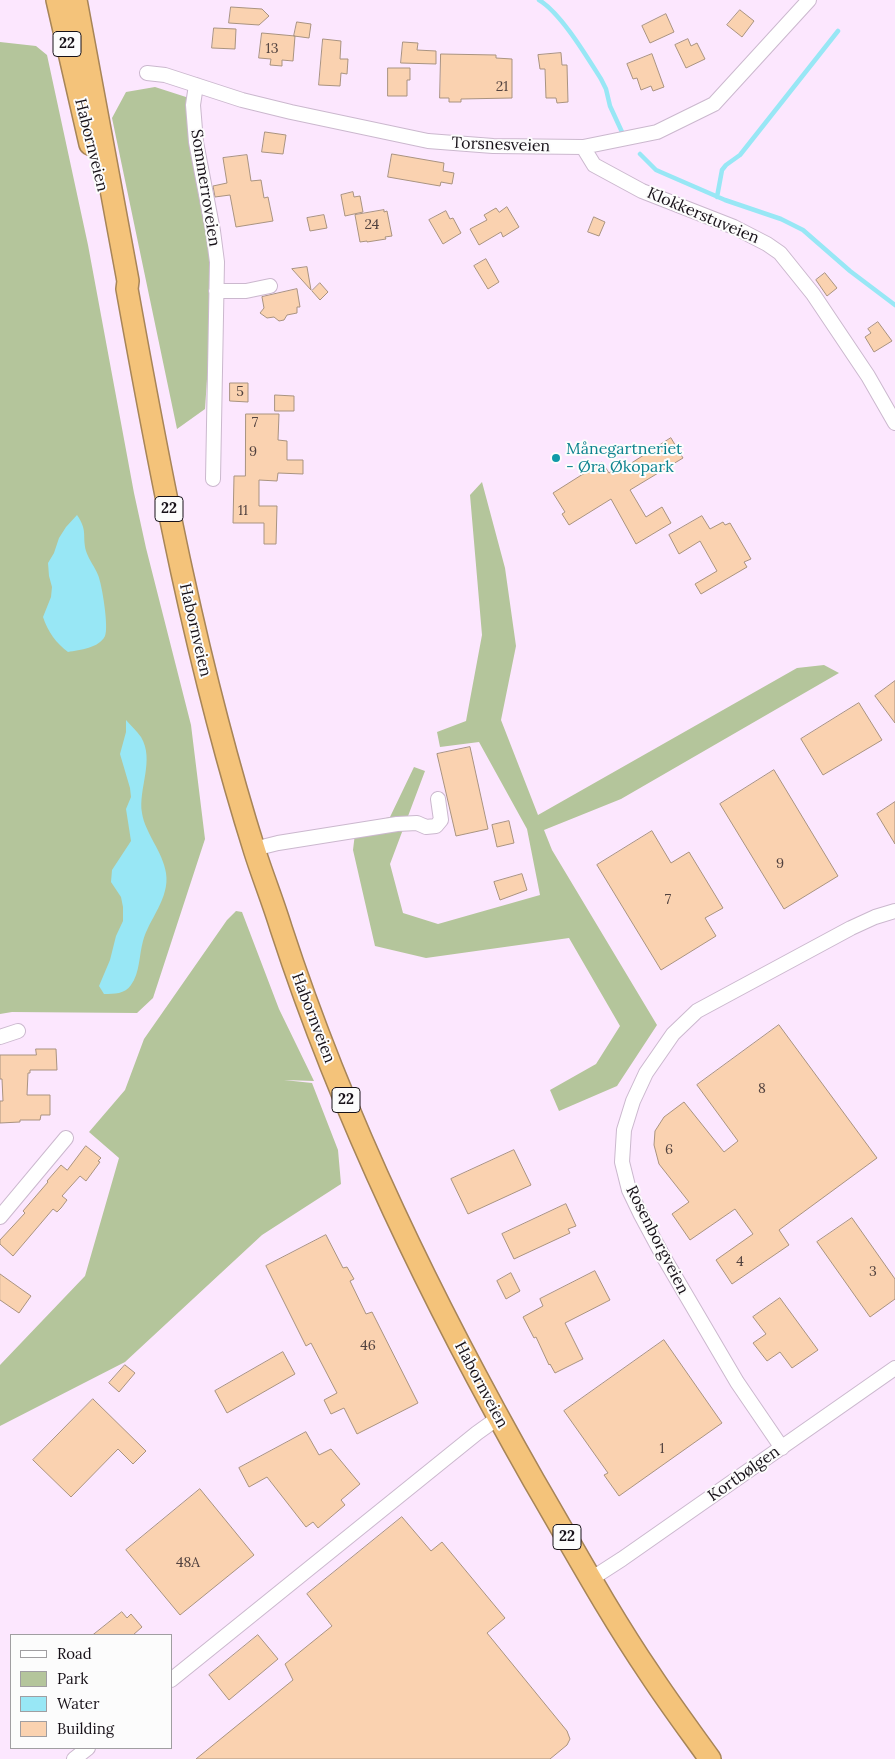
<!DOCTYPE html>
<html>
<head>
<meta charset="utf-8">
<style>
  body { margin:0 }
  #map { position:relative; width:895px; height:1759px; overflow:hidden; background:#fce7fe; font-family:Lora,serif }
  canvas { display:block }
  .legend { position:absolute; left:10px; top:1634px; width:162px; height:115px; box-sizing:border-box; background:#fcfcfc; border:1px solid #a09ea1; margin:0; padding:6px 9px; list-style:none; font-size:15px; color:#171118 }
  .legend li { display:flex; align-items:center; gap:10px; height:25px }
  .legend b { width:25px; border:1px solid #a09ea1 }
</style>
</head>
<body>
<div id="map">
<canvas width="895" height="1759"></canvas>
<ul class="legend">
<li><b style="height:6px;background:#fff"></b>Road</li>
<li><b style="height:14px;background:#b4c59b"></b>Park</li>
<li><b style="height:14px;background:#98e7f5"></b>Water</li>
<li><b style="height:14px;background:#fad2b0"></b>Building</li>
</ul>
</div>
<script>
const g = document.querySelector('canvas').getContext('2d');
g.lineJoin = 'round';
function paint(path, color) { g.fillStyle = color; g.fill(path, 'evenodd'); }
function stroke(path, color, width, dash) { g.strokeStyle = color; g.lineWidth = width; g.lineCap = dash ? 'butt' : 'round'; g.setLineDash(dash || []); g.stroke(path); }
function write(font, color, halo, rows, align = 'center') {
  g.font = font + ' Lora,serif'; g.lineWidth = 4; g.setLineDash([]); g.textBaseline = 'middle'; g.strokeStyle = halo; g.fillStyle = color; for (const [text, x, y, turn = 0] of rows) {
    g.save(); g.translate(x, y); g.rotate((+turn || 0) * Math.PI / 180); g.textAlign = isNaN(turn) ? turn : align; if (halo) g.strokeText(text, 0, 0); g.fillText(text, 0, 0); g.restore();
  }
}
const green = new Path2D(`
  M0 42 36 46 47 55 88 245 134 493 146 548 191 725 205 839 153 998 137 1013 12 1012 0 1014Z
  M155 87 186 97 214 275 205 409 177 429 112 118 126 92Z
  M482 482 505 568 516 646 501 720 538 815 797 668 824 665 839 673 621 799 544 830 552 850 657 1025 617 1086 559 1111 550 1090 596 1064 620 1026 569 938 426 958 375 946 353 850 356 825 390 817 414 767 425 771 390 864 403 913 438 924 540 895 527 829 479 742 440 747 437 732 466 721 482 635 470 495Z
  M236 911 242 912 279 1009 314 1081 284 1080 312 1083 338 1150 341 1184 262 1235 125 1362 0 1426V1365L85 1276 119 1158 89 1132 125 1090 144 1039 227 920Z`);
const water = new Path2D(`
  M77 515C88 531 82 535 86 551 89 560 95 567 98 575 102 584 109 628 105 636 99 648 80 650 68 652 56 643 48 632 43 617L51 597 52 587 49 576 48 563 54 553 59 538 66 527Z
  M126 720C131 726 137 731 141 737 155 760 138 789 142 813 145 833 163 852 166 873 170 898 149 919 143 941 139 955 140 973 131 985 125 994 114 994 104 994L99 986 110 960 116 936 123 921V907L121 897 111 882 112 870 131 841 126 809 131 797 130 788 120 754 126 732Z`);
const stream = new Path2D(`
  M539 0C561 13 587 57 601 79L606 89 610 106 622 132
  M640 154 656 170 725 200 781 219 803 230 850 271 895 305
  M717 197 722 170 726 165 740 155 838 31`);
const building = new Path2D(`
  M231 7 262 9 269 16 259 25 229 23Z
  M740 10 754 21 742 37 727 25Z
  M666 14 674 32 650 43 642 26Z
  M297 22 311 24 309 38 294 36Z
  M214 28 236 29 235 49 212 48Z
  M262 33 295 36 293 61 282 60V66L270 65 271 59 259 58Z
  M323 39 341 41 340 59H348L347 74 341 73 340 86 319 85Z
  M688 39 691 46 697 43 705 59 686 68 675 45Z
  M403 42 418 43 417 50 436 51V64L401 63Z
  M561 53 562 65H567L568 102 557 103 556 98H546L545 69H540L538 55Z
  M441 54 496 55V58L512 59V98L461 99V102H449V98H440Z
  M652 54 664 87 653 91 651 86 641 90 637 78 633 79 627 64Z
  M388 68H410V80H407V96H388Z
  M265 132 286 135 283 154 262 152Z
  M392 154 444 163 443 171 454 173 452 184 441 182 440 186 388 177Z
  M247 155 251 181 261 180 264 198 268 197 273 221 236 227 230 195 215 197 213 186 227 183 223 158Z
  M353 192 354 197 360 196 363 212 345 216 341 195Z
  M507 207 519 227 503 237 501 232 479 245 470 229 487 220 484 215 496 208 499 212Z
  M384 210V212L387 211 392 236 385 237 386 239 367 242V241L360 242 355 215Z
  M446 211 450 219 453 218 461 233 443 244 429 220Z
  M324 215 327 228 310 231 307 218Z
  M594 217 605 222 599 236 588 232Z
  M486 259 499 282 488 289 474 266Z
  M307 267 311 290 292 269Z
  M825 273 837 288 827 296 816 280Z
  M320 283 328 292 320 300 312 291Z
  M297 289 300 307H297V313L287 315 284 320 279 321 274 317 267 318 260 313 264 308 262 297Z
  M878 322 892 341 874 352 865 337 871 333 868 329Z
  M230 383H248V402L230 401Z
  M275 395 294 396V411H275Z
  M246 414H279L278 440 287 441V460H303V474L278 473 277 481 259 480V506H277L276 544H264V523H233L234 476H245Z
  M671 438 683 458 630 490 646 517 662 507 671 523 636 544 611 499 569 525 562 514 565 512 553 493 602 462 609 473 621 465 623 468Z
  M702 516 710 529 723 522 725 525 730 523 751 559 744 562 747 567 701 594 695 584 717 571 700 541 679 554 669 535Z
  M895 681V723L875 696Z
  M859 703 882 740 823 775 801 739Z
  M470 747 488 829 456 836 437 754Z
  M774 770 838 876 784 909 720 804Z
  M895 802V844L877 814Z
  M509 821 514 843 497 847 492 825Z
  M652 831 671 863 689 852 723 908 705 918 716 936 661 970 597 865Z
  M522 874 527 890 500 900 494 882Z
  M779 1025 877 1158 779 1230 789 1245 732 1284 716 1260 753 1234 735 1209 690 1240 672 1214 689 1202 659 1164 654 1145 655 1131 664 1117 684 1102 724 1152 738 1141 697 1085Z
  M36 1049H56L57 1070H30V1073H28L27 1095H50V1115H41L40 1120H20V1122L0 1123V1101H3L2 1079H0V1055H36Z
  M86 1146 101 1158 98 1161 100 1162 86 1181 80 1176 62 1196 67 1200 61 1208 57 1212 53 1209 13 1256 0 1244V1240L25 1213 23 1211 48 1182 47 1181 61 1165 67 1170Z
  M514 1150 531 1185 468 1214 451 1179Z
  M566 1204 576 1226 568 1229 570 1233 514 1259 502 1234Z
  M852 1218 895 1279V1299L870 1317 817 1242Z
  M326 1235 343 1268 347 1267 354 1279 350 1281 366 1314 372 1312 418 1403 357 1434 344 1408 331 1414 324 1400 337 1393 311 1343 306 1346 266 1266Z
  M595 1271 610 1300 565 1323 583 1359 555 1373 550 1364 549 1365 536 1337 534 1338 523 1317 543 1306 540 1299Z
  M511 1273 520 1291 506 1299 497 1281Z
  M0 1274 31 1296 19 1313 0 1300Z
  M780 1298 818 1350 792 1368 780 1352 767 1361 753 1343 766 1334 753 1317Z
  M664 1340 722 1423 619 1496 604 1475 608 1473 564 1411Z
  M283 1352 295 1374 227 1413 215 1391Z
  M125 1365 135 1373 119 1392 109 1383Z
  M93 1399 146 1451 133 1464 118 1449 71 1497 33 1460Z
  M306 1432 319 1455 331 1449 360 1484 341 1500 345 1505 318 1528 313 1522 306 1527 267 1477 249 1487 239 1468Z
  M200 1489 254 1555 180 1615 126 1550Z
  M402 1517 431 1551 442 1542 505 1618 487 1633 567 1731 570 1739 567 1745 550 1759H196L293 1680 285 1664 332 1626 307 1594Z
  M122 1612 127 1618 131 1614 142 1627 133 1635H93Z
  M258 1635 278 1659 229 1700 209 1675Z`);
const minor = new Path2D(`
  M147 73 165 75 242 100 291 112 428 141 493 146 583 147 657 132 714 104 809 0
  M196 85 193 105 196 142 213 231 217 262 213 479
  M583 147 594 165 642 191 734 227 767 244 780 253 813 294 868 376 895 423
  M216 291H246L270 286
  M254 849 278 843 397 824 417 823 426 827 436 826 441 820 438 799
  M0 1037 18 1031
  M0 1217 66 1138
  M782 1448 737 1382 663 1256 641 1215 629 1190 622 1162 624 1130 633 1101 646 1073 673 1034 697 1011 851 928 875 917 895 911
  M591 1579 622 1559 895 1368
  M171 1680 477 1433 498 1418
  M74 1759 88 1748`);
const highway = new Path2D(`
  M57 0 90 144
  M76 0 128 281 127 289C161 478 197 668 255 852 263 877 273 902 281 928 344 1121 434 1305 534 1481 572 1546 608 1612 650 1674 669 1703 690 1731 710 1759`);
const markers = [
  [556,458,5,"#0f9aa8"]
];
const numberNames = [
  ["13",272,49],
  ["21",502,87],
  ["24",372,225],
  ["5",240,392],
  ["7",255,423],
  ["9",253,452],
  ["11",243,511],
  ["9",780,864],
  ["7",668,900],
  ["8",762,1089],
  ["6",669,1150],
  ["4",740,1262],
  ["3",873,1272],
  ["46",368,1346],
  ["1",662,1449],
  ["48A",188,1563]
];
const shields = [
  [67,44,28],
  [169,509,28],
  [346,1100,28],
  [567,1537,28]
];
const shieldNames = [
  ["22",67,44],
  ["22",169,509],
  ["22",346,1100],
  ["22",567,1537]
];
const streetNames = [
  ["Habornveien",91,145,76],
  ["Torsnesveien",501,145,2],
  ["Sommerroveien",205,188,81],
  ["Klokkerstuveien",703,216,23],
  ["Habornveien",195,630,77],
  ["Habornveien",313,1018,69],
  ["Rosenborgveien",657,1240,63],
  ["Habornveien",481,1385,62],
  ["Kortbølgen",744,1474,-35]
];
const cultureNames = [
  ["Månegartneriet",566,449],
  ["- Øra Økopark",566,467]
];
paint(green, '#b4c59b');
paint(water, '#98e7f5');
stroke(stream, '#98e7f5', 4.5);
paint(building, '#fad2b0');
stroke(building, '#a99380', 1);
stroke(minor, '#cbb8ce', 16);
stroke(highway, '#a78558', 24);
stroke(minor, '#fff', 14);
stroke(highway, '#f4c37a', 21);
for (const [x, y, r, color] of markers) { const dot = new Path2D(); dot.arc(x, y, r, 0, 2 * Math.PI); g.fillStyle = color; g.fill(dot); stroke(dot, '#fcfcfc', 2); }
write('14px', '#50413e', null, numberNames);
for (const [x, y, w] of shields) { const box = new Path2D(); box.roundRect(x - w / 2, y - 12.5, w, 25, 4); g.fillStyle = '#fcfcfc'; g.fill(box); stroke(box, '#171118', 1); }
write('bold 15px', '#171118', null, shieldNames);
write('16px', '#171118', '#fcfcfc', streetNames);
write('16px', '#0d838f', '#fcfcfc', cultureNames, 'left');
</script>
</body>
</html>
